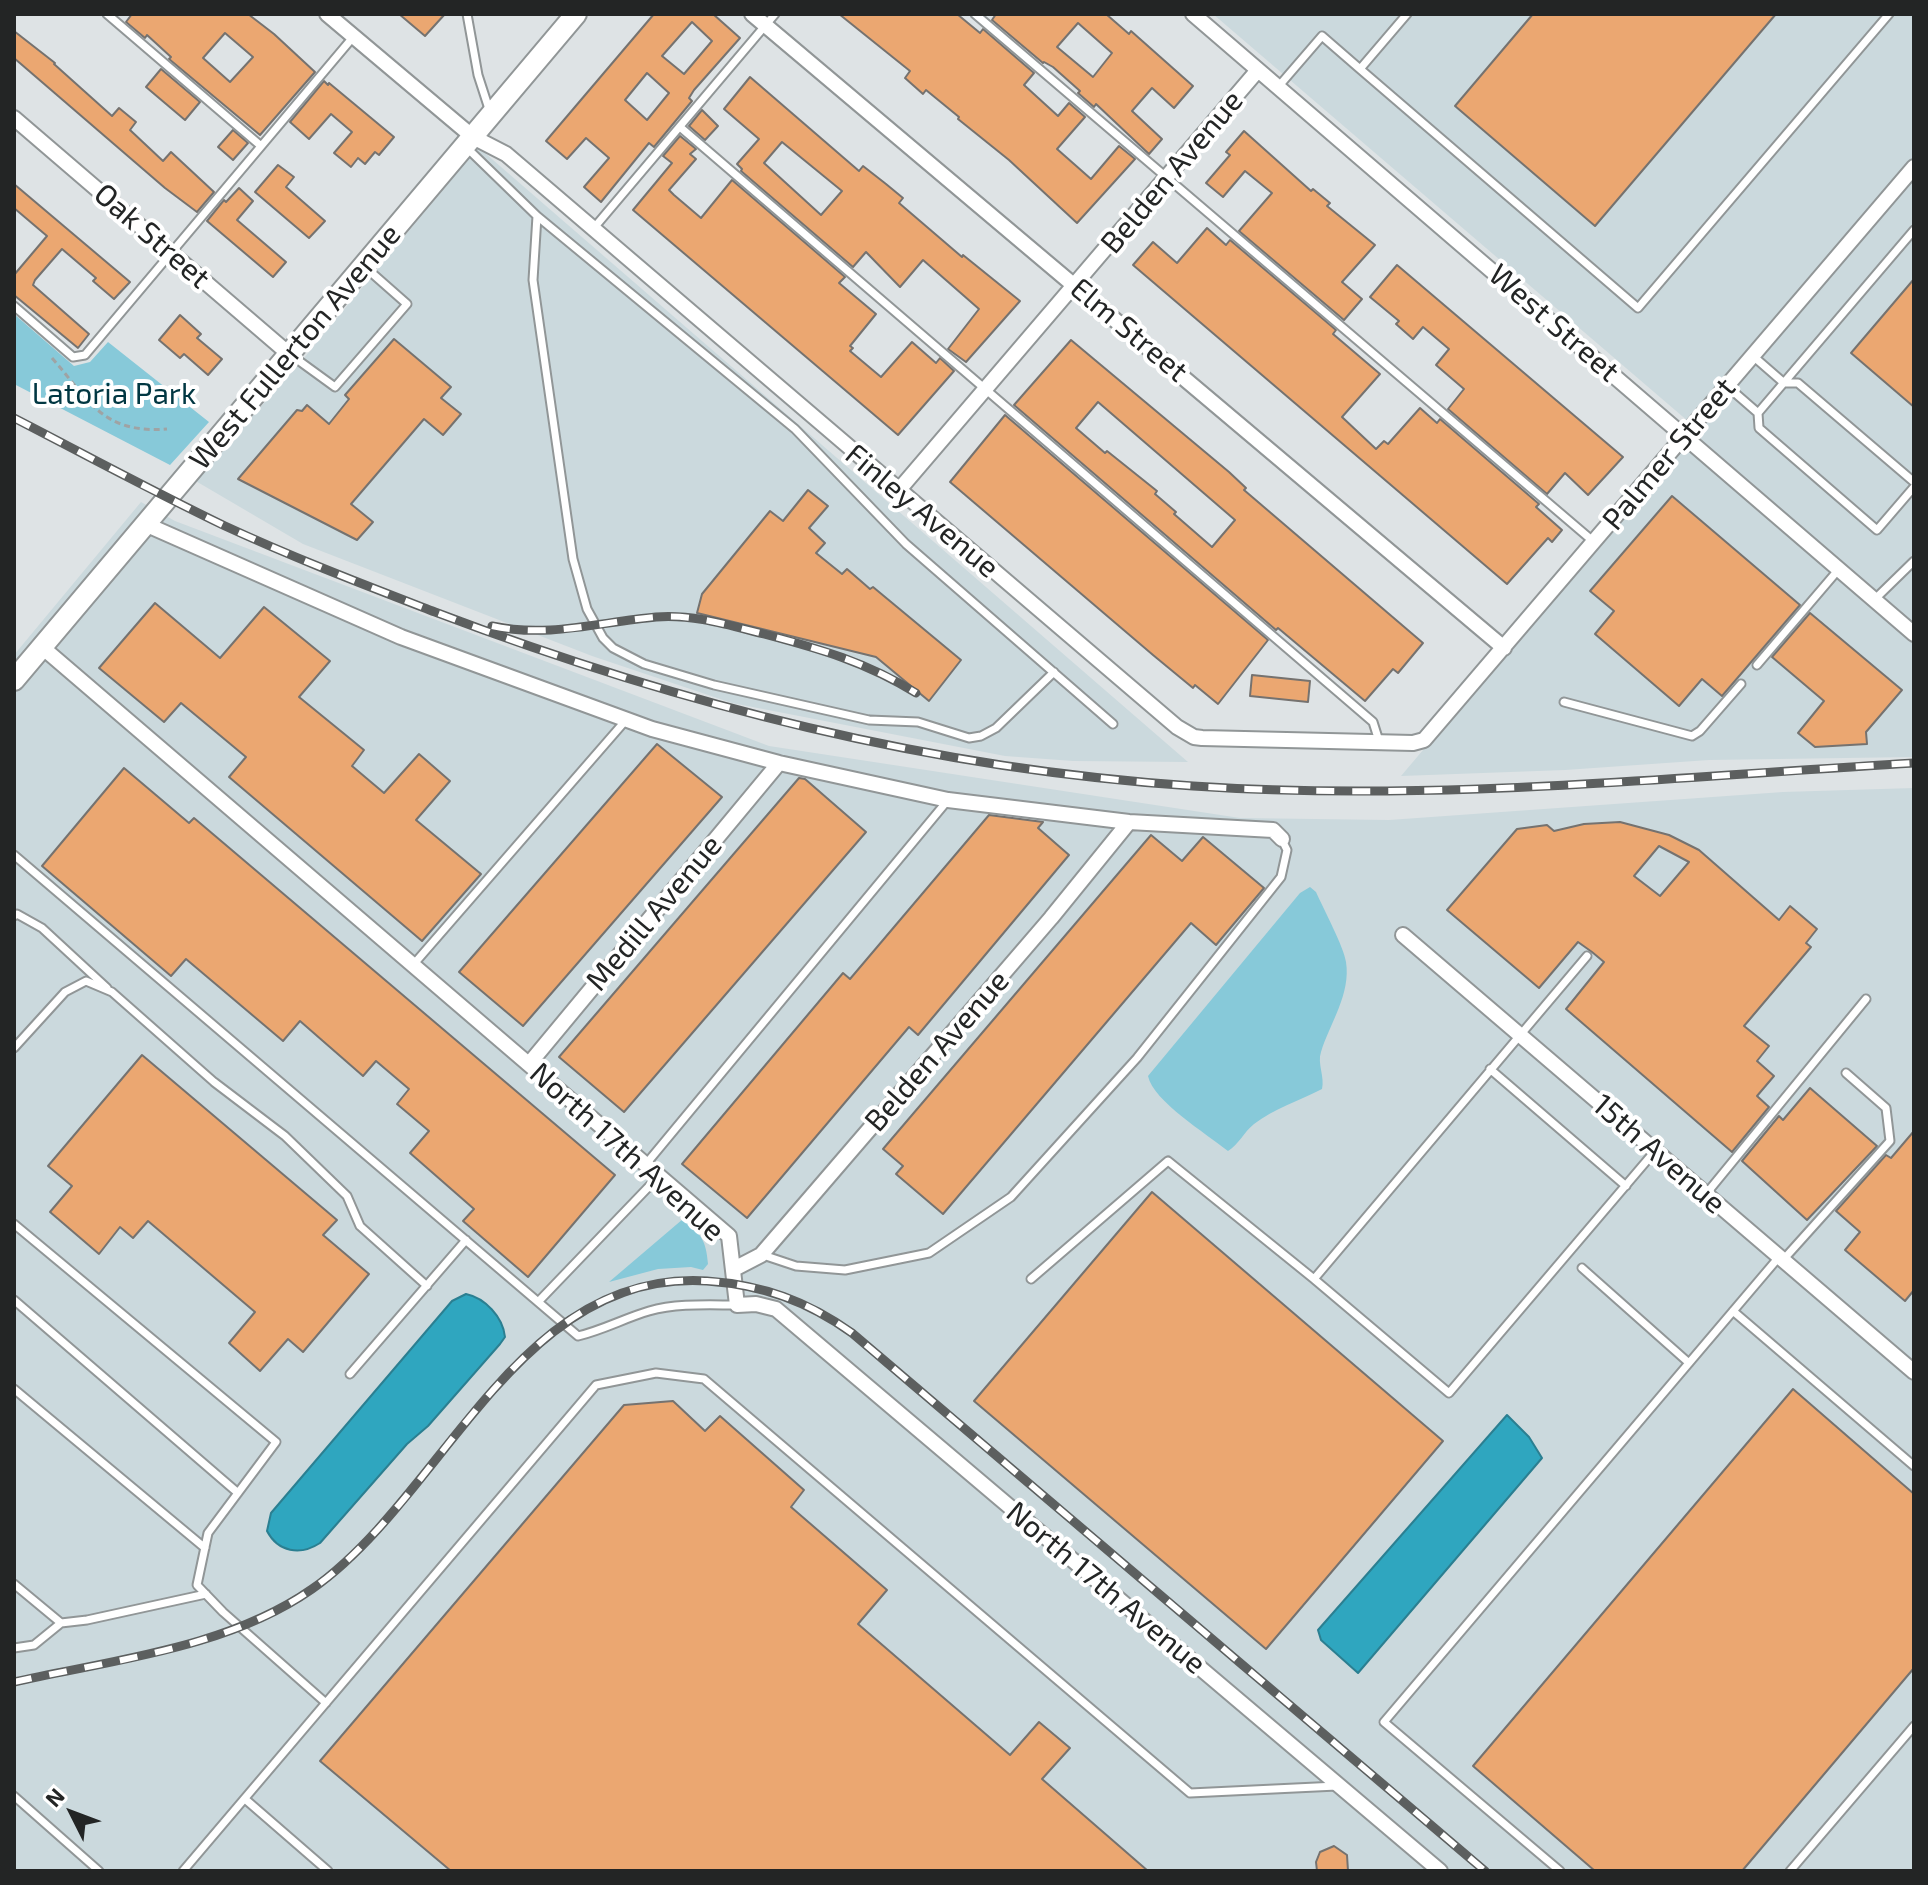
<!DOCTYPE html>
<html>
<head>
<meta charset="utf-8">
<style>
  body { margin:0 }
  #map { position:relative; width:1928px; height:1885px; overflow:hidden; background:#dee3e5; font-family:"Exo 2",sans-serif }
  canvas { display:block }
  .frame { position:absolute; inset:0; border:16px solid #232525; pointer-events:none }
  .north { position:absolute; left:32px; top:1773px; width:80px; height:80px; -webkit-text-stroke:6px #fff; paint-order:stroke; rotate:312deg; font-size:22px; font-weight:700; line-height:32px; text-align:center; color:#232525 }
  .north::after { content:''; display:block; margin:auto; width:28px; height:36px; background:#232525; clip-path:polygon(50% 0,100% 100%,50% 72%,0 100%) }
</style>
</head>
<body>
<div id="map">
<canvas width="1928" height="1885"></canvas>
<div class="frame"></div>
<div class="north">N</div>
</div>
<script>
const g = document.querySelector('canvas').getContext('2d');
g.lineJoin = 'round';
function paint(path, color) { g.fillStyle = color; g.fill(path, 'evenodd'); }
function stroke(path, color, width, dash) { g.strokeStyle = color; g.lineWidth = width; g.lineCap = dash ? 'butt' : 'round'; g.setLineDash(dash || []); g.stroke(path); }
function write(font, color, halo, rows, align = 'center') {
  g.font = font + ' "Exo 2",sans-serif'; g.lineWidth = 8; g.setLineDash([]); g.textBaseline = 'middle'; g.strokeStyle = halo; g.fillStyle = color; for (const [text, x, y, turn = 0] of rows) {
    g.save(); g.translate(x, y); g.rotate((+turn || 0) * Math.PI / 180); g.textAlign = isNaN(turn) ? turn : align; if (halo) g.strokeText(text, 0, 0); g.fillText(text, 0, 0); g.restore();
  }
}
const built = new Path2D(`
  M1213 14H1914V757L1709 760 1565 770 1401 776 1696 428Z
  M478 147 1188 762 1073 761 1005 756 732 703 592 656 303 544 194 480 295 369Z
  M141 502 175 521 769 746 1240 818 1389 820 1783 792 1914 788V1871H14V655Z`);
const green = new Path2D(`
  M14 314 74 366 90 362 108 342 209 422 170 465 14 384Z
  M1310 887 1316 892C1323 908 1344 947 1346 962 1351 994 1330 1023 1321 1052 1317 1063 1325 1077 1322 1089 1301 1100 1273 1109 1254 1124 1244 1132 1239 1144 1228 1151 1207 1134 1153 1101 1148 1076L1300 893Z
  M683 1219C701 1235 706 1239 708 1264L703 1270 691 1267 658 1269 609 1282Z`);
const water = new Path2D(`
  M466 1294C485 1298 503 1317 505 1337L500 1344 428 1426 407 1444 320 1543C300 1556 278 1552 267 1531L271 1513 452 1301Z
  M1507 1415 1529 1437 1542 1458 1358 1673 1321 1640 1318 1630Z`);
const building = new Path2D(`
  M132 14H248L274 34 315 72 260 135 169 59 171 57 147 35 145 38 126 22ZM225 33 253 57 230 82 203 58Z
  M399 14H445L425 36Z
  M654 14H713L740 38 694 90 689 98 692 101 654 147 649 143 601 202 584 187 609 158 586 138 567 159 546 141ZM692 22 712 41 684 74 662 56ZM647 73 669 93 647 120 625 100Z
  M839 14H957L980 33 983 29 1034 73 1024 85 1058 116 1069 103 1085 117 1057 149 1091 179 1119 146 1135 159 1077 223 1009 160 958 119 959 117 926 90 923 94 905 78 910 71Z
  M996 14H1106L1129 34 1131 31 1193 86 1174 108 1152 88 1132 111 1162 139 1149 154 1096 104 1094 107 1078 93 1080 91 1053 67 1044 62 1043 63 992 20ZM1078 23 1112 53 1093 77 1057 47Z
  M1533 14H1776L1595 226 1455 106Z
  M14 31 55 63 54 64 112 116 119 108 136 122 130 130 163 161 171 152 214 192 197 212 165 188 14 58Z
  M161 69 200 102 185 120 146 87Z
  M750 77 859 171 863 166 886 184 903 198 899 203 962 257 963 255 1020 301 966 362 948 349 979 309 923 260 900 287 866 252 853 267 741 171 742 169 737 164 759 139 724 109ZM782 142 842 191 821 215 764 163Z
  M324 81 328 85 329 83 394 137 379 155 375 152 365 164 358 158 351 167 334 153 352 132 331 114 309 139 290 122Z
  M702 110 718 126 705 140 689 126Z
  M233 130 248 143 233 160 218 147Z
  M1244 131 1311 191 1313 189 1330 203 1327 206 1375 245 1342 282 1362 299 1344 320 1239 231 1272 193 1245 171 1223 197 1206 183 1230 155 1226 152Z
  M680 136 696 149 690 154 696 159 669 190 674 195 701 218 732 180 845 277 839 283 876 314 850 346 853 348 850 351 881 377 912 342 936 363 940 358 954 371 898 435 633 210 672 163 663 156Z
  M278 165 294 177 286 187 325 221 309 238 255 192Z
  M14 184 130 282 114 299 93 281 96 278 62 249 35 280 33 285 89 334 78 348 14 295V275L47 236 14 208Z
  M239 188 253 201 237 220 286 262 273 277 207 221 224 200 226 202Z
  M1207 228 1226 245 1230 240 1336 330 1333 334 1380 374 1342 417 1376 449 1384 441 1388 444 1420 408 1437 423 1440 419 1539 504 1536 507 1562 530 1552 542 1548 538 1507 584 1133 265 1153 242 1177 263Z
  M1397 265 1623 457 1588 495 1565 473 1547 494 1448 409 1464 389 1436 365 1449 349 1423 327 1413 339 1396 324 1399 321 1370 297Z
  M1914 279V407L1851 353Z
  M180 315 201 334 197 338 222 359 208 375 184 354 180 358 159 340Z
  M394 339 451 387 441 398 461 414 443 435 424 419 351 504 373 522 357 540 238 479 297 410 302 411 307 405 329 424 349 399 345 395Z
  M1071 340 1229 472 1246 488 1244 490 1423 643 1398 673 1393 669 1365 701 1278 628 1276 630 1014 405ZM1098 402 1235 520 1212 547 1174 514 1176 512 1155 494 1157 491 1107 451 1105 453 1076 428Z
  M1005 415 1268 640 1218 704 1195 685 1193 688 1153 655 950 482Z
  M808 490 828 506 809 528 825 543 816 553 842 574 847 569 870 589 873 587 961 660 929 701 876 657 697 613 702 594 770 511 783 521Z
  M1672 496 1800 605 1722 696 1702 679 1679 706 1595 634 1614 611 1590 591Z
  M155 603 220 658 264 607 330 661 299 697 364 750 352 766 384 793 419 754 450 781 416 820 481 874 422 941 229 777 246 757 181 703 164 722 99 668Z
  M1810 613 1902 690 1866 732 1867 744 1815 747 1798 733 1824 701 1772 657Z
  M1252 675 1310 681 1308 702 1250 696Z
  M657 744 722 797 523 1026 459 972Z
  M124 768 189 823 194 818 615 1175 528 1277 463 1221 474 1209 410 1153 429 1131 397 1104 409 1089 376 1061 363 1076 300 1021 283 1041 186 959 171 976 42 866Z
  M799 778 805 779 866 832 624 1112 559 1057Z
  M989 815 1043 822 1038 828 1069 855 918 1035 909 1027 747 1218 682 1164 843 973 850 979Z
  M1620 822 1669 835 1699 850 1779 920 1790 906 1817 929 1806 943 1811 947 1744 1026 1769 1046 1757 1061 1774 1076 1757 1096 1769 1107 1732 1152 1566 1009 1604 962 1592 952 1578 942 1539 988 1447 910 1517 829 1547 825 1554 831 1584 824ZM1659 846 1689 862 1660 896 1634 876Z
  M1151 835 1182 861 1203 837 1264 888 1216 945 1191 923 943 1214 896 1174 903 1166 883 1149Z
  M142 1055 337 1220 323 1235 369 1274 303 1352 288 1339 260 1371 229 1343 255 1312 148 1221 133 1238 120 1227 99 1254 50 1212 72 1186 48 1166Z
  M1810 1088 1877 1146 1807 1220 1742 1161 1779 1116 1783 1120Z
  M1914 1131V1290L1905 1301 1845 1250 1860 1232 1836 1211 1886 1155 1891 1158Z
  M1152 1192 1443 1441 1266 1649 974 1401Z
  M1793 1389 1914 1494V1668L1742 1871H1595L1473 1766Z
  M673 1401 705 1431 720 1416 804 1490 791 1507 887 1590 858 1624 1010 1755 1039 1722 1070 1748 1042 1779 1148 1871H451L320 1761 624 1405Z
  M1334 1846 1347 1855 1348 1871H1317L1316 1862 1320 1852Z`);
const path = new Path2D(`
  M52 358C89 400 102 434 167 429`);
const lane = new Path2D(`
  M107 14 261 146
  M467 14 478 75 489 109
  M975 14 1594 542
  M1360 69 1638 308 1889 14
  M1278 87 1322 36 1360 69 1407 14
  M680 127 1373 722 1379 741
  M467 148 537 216 533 280 573 559 587 609 603 638 613 648 644 664 714 685 869 720 918 722 969 738 981 736 996 728 1054 672
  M537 216 795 429 906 544 1113 724
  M593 229 775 14
  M14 306 73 357 85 355 354 36
  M291 355 335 387 407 304 365 267
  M1753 356 1784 383H1798L1914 482
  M1727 386 1758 413 1759 428 1877 530 1914 487
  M1758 413 1914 230
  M1874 600 1914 561
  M1757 665 1839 569
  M1564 702 1692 736 1700 731 1741 684
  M14 855 578 1336C603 1330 625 1318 649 1311 677 1303 709 1305 737 1305
  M14 916 17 914 42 928 107 988
  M413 965 626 720
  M14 1048 65 992 86 981 112 992 214 1082 285 1136 347 1196 360 1226 427 1286
  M1490 1069 1626 1186
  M646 1164 948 800
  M1706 1194 1866 999
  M14 1224 276 1442 208 1533 197 1585 223 1612 326 1703
  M763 1255 796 1266 845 1270 929 1253 1011 1197 1137 1058 1281 877 1287 850 1282 840
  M1783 1260 1890 1141 1886 1108 1846 1073
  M1582 1268 1689 1363
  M1031 1279 1168 1161 1314 1279 1587 956
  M1314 1279 1449 1393 1655 1151
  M14 1300 238 1493
  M538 1302 659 1176
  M1733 1311 1914 1466
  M350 1374 466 1240
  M14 1389 205 1548
  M14 1584 61 1623 87 1620 206 1594
  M14 1648 34 1645 61 1623
  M14 1796 99 1871
  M245 1799 328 1871
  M183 1871 596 1385 656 1373 704 1379 1190 1793 1337 1786
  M1560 1871 1384 1722 1779 1257
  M1790 1871 1914 1726`);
const street = new Path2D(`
  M327 14 473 137 506 154 1177 727 1194 737 1202 738 1413 743 1424 740 1914 167
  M752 14 1504 648
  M1193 14 1914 634
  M14 118 289 354
  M898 491 1258 70
  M145 524 401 637 652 729 779 763 948 800 1129 822 1273 830 1282 839
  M42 647 729 1236 737 1305 756 1304 776 1309 1440 1871
  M1403 935 1914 1372
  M529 1064 779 763
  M734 1269 761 1255 811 1197 1051 918 1129 822`);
const secondary = new Path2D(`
  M14 680 576 14`);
const rail = new Path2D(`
  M14 418C84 454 154 492 225 526 294 558 365 585 435 612 681 705 931 769 1193 786 1433 802 1675 777 1914 763
  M492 626C548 638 600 622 656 617 693 614 728 625 764 634 820 649 866 662 916 693
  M14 1682C112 1660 228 1648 312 1589 445 1496 517 1269 707 1281 763 1285 807 1301 852 1333L1485 1871`);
const streetNames = [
  ["Belden Avenue",1172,172,-50],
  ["Oak Street",152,236,41],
  ["West Street",1554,323,41],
  ["Elm Street",1129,330,40],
  ["West Fullerton Avenue",295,347,-50],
  ["Palmer Street",1669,454,-50],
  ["Finley Avenue",922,511,40],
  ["Medill Avenue",654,913,-50],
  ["Belden Avenue",937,1051,-49],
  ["North 17th Avenue",627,1152,42],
  ["15th Avenue",1659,1154,41],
  ["North 17th Avenue",1106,1588,40]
];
const parkNames = [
  ["Latoria Park",114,394]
];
paint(built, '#cbd9dd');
paint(green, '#87c9d9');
paint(water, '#2fa6bf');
stroke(water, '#2b7f91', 2);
paint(building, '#eba771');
stroke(building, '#75726f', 2);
stroke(lane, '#919697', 11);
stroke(street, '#919697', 18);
stroke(secondary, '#919697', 24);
stroke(path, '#9fa3a4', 3, [6, 4]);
stroke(lane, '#fff', 7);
stroke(street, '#fff', 14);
stroke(secondary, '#fff', 20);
stroke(rail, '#5c5f5f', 9);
stroke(rail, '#fff', 6, [18]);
write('30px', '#232525', '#fff', streetNames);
write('30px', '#013742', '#fff', parkNames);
</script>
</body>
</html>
